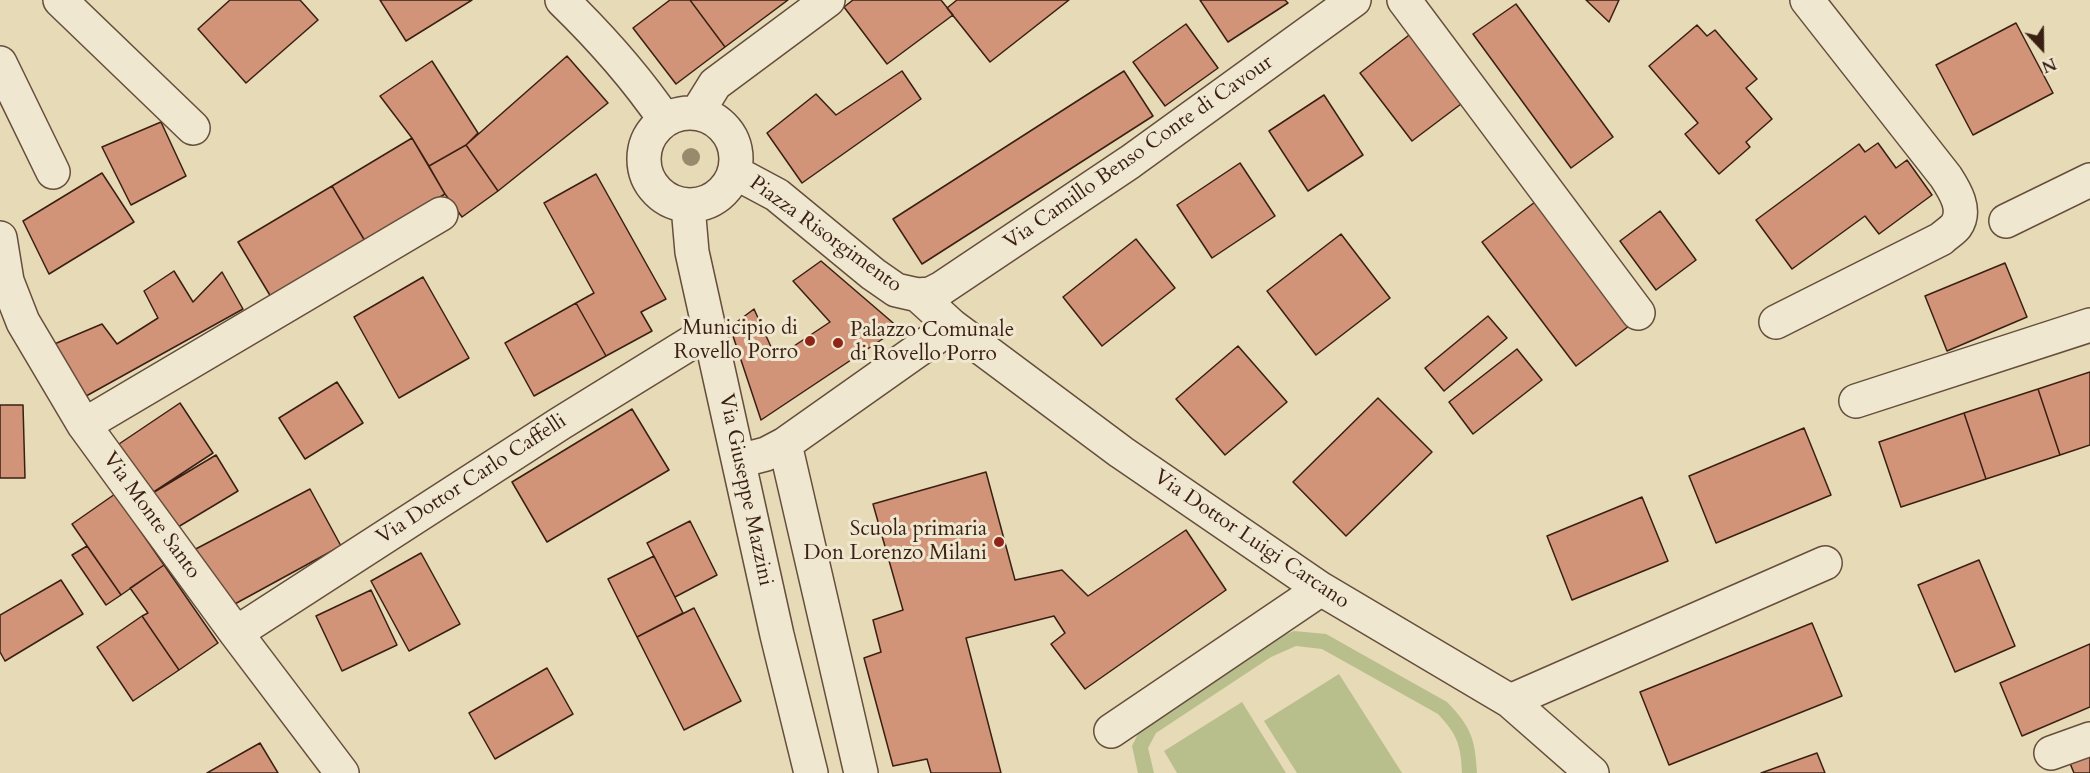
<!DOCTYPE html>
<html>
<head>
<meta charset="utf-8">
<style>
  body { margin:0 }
  #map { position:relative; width:2090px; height:773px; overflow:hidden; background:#e7dab7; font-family:Cardo,serif }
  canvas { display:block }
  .north { position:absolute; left:2012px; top:18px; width:60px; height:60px; -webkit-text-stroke:4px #efe7d0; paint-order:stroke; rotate:158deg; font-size:16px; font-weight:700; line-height:24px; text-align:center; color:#3a1f13 }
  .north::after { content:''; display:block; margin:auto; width:21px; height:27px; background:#3a1f13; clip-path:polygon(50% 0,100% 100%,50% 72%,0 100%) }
</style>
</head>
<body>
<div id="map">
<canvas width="2090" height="773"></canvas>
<div class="north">N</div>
</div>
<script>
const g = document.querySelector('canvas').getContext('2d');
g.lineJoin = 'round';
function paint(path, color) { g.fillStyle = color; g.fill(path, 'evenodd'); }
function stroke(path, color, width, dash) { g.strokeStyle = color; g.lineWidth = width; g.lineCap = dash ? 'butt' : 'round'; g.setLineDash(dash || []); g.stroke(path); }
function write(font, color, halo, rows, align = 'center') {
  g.font = font + ' Cardo,serif'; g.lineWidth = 6; g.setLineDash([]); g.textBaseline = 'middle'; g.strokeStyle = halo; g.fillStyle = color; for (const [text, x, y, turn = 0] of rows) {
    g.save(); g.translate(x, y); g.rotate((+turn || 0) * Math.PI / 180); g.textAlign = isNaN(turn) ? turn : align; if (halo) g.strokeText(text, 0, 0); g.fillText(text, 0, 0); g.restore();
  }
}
const green = new Path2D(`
  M1294 631 1326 634 1447 702C1471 727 1475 738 1477 773H1462C1461 745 1457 734 1438 714L1322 649 1296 646 1271 657 1156 733 1148 748 1154 773H1138L1132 746 1144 722 1264 643Z
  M1339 674 1402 773H1297L1264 721Z
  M1242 702 1286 773H1177L1164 751Z`);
const building = new Path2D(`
  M230 0H300L318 20 246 83 198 29Z
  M380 0H472L406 41Z
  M670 0H690L725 47 676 84 633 28Z
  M690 0H788L725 47Z
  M853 0H941L953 15 887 64 844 7Z
  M957 0H1069L990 62 947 8Z
  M1200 0H1285L1288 3 1228 42Z
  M1586 0H1619L1609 22Z
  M1516 4 1613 137 1571 168 1473 34Z
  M2016 23 2053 93 1973 135 1936 65Z
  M1186 24 1218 68 1165 106 1133 62Z
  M1697 25 1707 36 1715 30 1757 79 1746 88 1772 119 1746 142 1750 147 1719 174 1685 134 1698 123 1649 66Z
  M1413 32 1465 101 1412 141 1360 73Z
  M567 56 608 103 498 191 466 145Z
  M432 61 478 133 466 145 429 166 412 138 380 96Z
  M902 71 921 99 802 183 767 133 816 94 836 115Z
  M1124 71 1153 116 922 264 893 219Z
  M1324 95 1363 155 1308 191 1269 131Z
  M161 122 186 176 131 205 102 147Z
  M412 138 445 194 365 241 332 186Z
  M1878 143 1896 168 1907 160 1932 195 1879 234 1865 216 1792 269 1756 220 1859 144 1865 152Z
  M466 145 498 191 462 217 445 194 429 166Z
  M1240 163 1275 216 1212 258 1177 205Z
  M102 173 134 222 49 274 23 221Z
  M596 174 666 299 641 312 652 331 606 356 576 303 594 293 544 203Z
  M332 186 365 241 271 297 238 242Z
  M1539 199 1633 323 1576 366 1482 242Z
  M1660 211 1696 260 1656 290 1620 241Z
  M1341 234 1390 298 1316 355 1267 291Z
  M1136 239 1175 288 1102 346 1063 297Z
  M821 261 899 328 761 420 730 327 754 309 776 358 830 322 793 281Z
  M2005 263 2027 317 1947 351 1925 296Z
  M174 271 193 302 222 272 243 309 79 400 52 345 102 324 117 344 158 318 144 291Z
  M423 277 469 358 399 398 354 317Z
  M576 303 606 356 534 396 505 343Z
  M1488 316 1507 338 1444 391 1425 368Z
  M1238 346 1287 402 1225 455 1176 399Z
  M1517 349 1542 380 1473 434 1449 402Z
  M2090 372V445L2060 455 2038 389Z
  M337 382 363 423 305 459 279 418Z
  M2038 389 2060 455 1986 479 1964 413Z
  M1378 398 1432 452 1346 536 1293 482Z
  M180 403 213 453 146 497 113 448Z
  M0 405H23L25 478H0Z
  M632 409 669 470 547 542 512 482Z
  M1964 413 1986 479 1901 507 1879 442Z
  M1804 428 1831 495 1716 543 1689 476Z
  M216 455 238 491 173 530 151 494Z
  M986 472 1015 580 1062 570 1088 596 1186 530 1226 590 1085 689 1051 644 1065 633 1054 616 966 638 1001 773H931L927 759 893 766 864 658 881 652 873 620 903 610 873 504Z
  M310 489 341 546 233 605 190 552Z
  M115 494 164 565 121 595 72 524Z
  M1642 497 1668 561 1572 600 1547 536Z
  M690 521 717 575 675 597 647 543Z
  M87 546 121 595 106 605 72 555Z
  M421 553 460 624 409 651 371 581Z
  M654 556 683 613 637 637 608 579Z
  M1979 560 2015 646 1955 672 1918 585Z
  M164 565 218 643 179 670 142 616 148 613 130 588Z
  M61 580 83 614 5 661 0 652V615Z
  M371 590 397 645 342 671 316 616Z
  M694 608 741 701 684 730 637 637Z
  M142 616 179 670 133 701 97 647Z
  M1812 623 1842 696 1669 765 1640 692Z
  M2090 644V707L2022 736 2000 683Z
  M547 668 573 714 495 759 469 713Z
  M260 743 278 773H207Z
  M2090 752V773H2074L2069 761Z
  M1817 753 1825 773H1761Z`);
const minor = new Path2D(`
  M60 0 193 128
  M562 0C600 37 635 76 665 120
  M1404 0 1638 313
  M0 63 53 172
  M644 159a46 46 0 1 1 92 0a46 46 0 1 1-92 0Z
  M697 113 715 84 828 0
  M734 172 777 195 873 274 896 290 918 295 930 294 942 288 1130 162 1354 0
  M688 206 692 252 777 635 811 773
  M2006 221 2090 180
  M0 238 7 281 23 322 84 425 236 633 342 773
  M918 295 952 326 1121 452 1321 589 1510 701 1592 773
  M1776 322 1941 239C1945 235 1952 231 1956 226 1967 210 1955 191 1946 177L1807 0
  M1856 401 2090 325
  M84 425 441 214
  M785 444 861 773
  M739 461 766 454 785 444 952 326
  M236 633 561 423 710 331
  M1510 701 1825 563
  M1111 731 1321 589
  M2051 753 2090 739`);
const trees = [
  [691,157]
];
const markers = [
  [810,341,6,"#8f2418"],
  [838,343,6,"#8f2418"],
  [999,542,6,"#8f2418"]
];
const streetNames = [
  ["Via Camillo Benso Conte di Cavour",1139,153,-35],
  ["Piazza Risorgimento",825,235,36],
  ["Via Dottor Carlo Caffelli",472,480,-33],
  ["Via Giuseppe Mazzini",745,490,78],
  ["Via Monte Santo",151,516,54],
  ["Via Dottor Luigi Carcano",1251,540,34]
];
const poiNames = [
  ["Municipio di",798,329],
  ["Rovello Porro",798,353],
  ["Palazzo Comunale",850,331,"left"],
  ["di Rovello Porro",850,355,"left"],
  ["Scuola primaria",987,530],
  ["Don Lorenzo Milani",987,554]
];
paint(green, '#b8be8c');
paint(building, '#d29479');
stroke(building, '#3a1f13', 1.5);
stroke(minor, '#654e3c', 36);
stroke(minor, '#efe7d0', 33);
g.fillStyle = '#99896d';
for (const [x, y] of trees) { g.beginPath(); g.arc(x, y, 9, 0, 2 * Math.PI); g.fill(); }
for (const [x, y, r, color] of markers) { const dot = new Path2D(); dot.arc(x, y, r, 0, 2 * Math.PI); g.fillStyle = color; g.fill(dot); stroke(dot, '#efe7d0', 2); }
write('21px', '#3a1f13', '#efe7d0', streetNames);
write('21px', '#3a1f13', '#efe7d0', poiNames, 'right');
</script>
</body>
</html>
